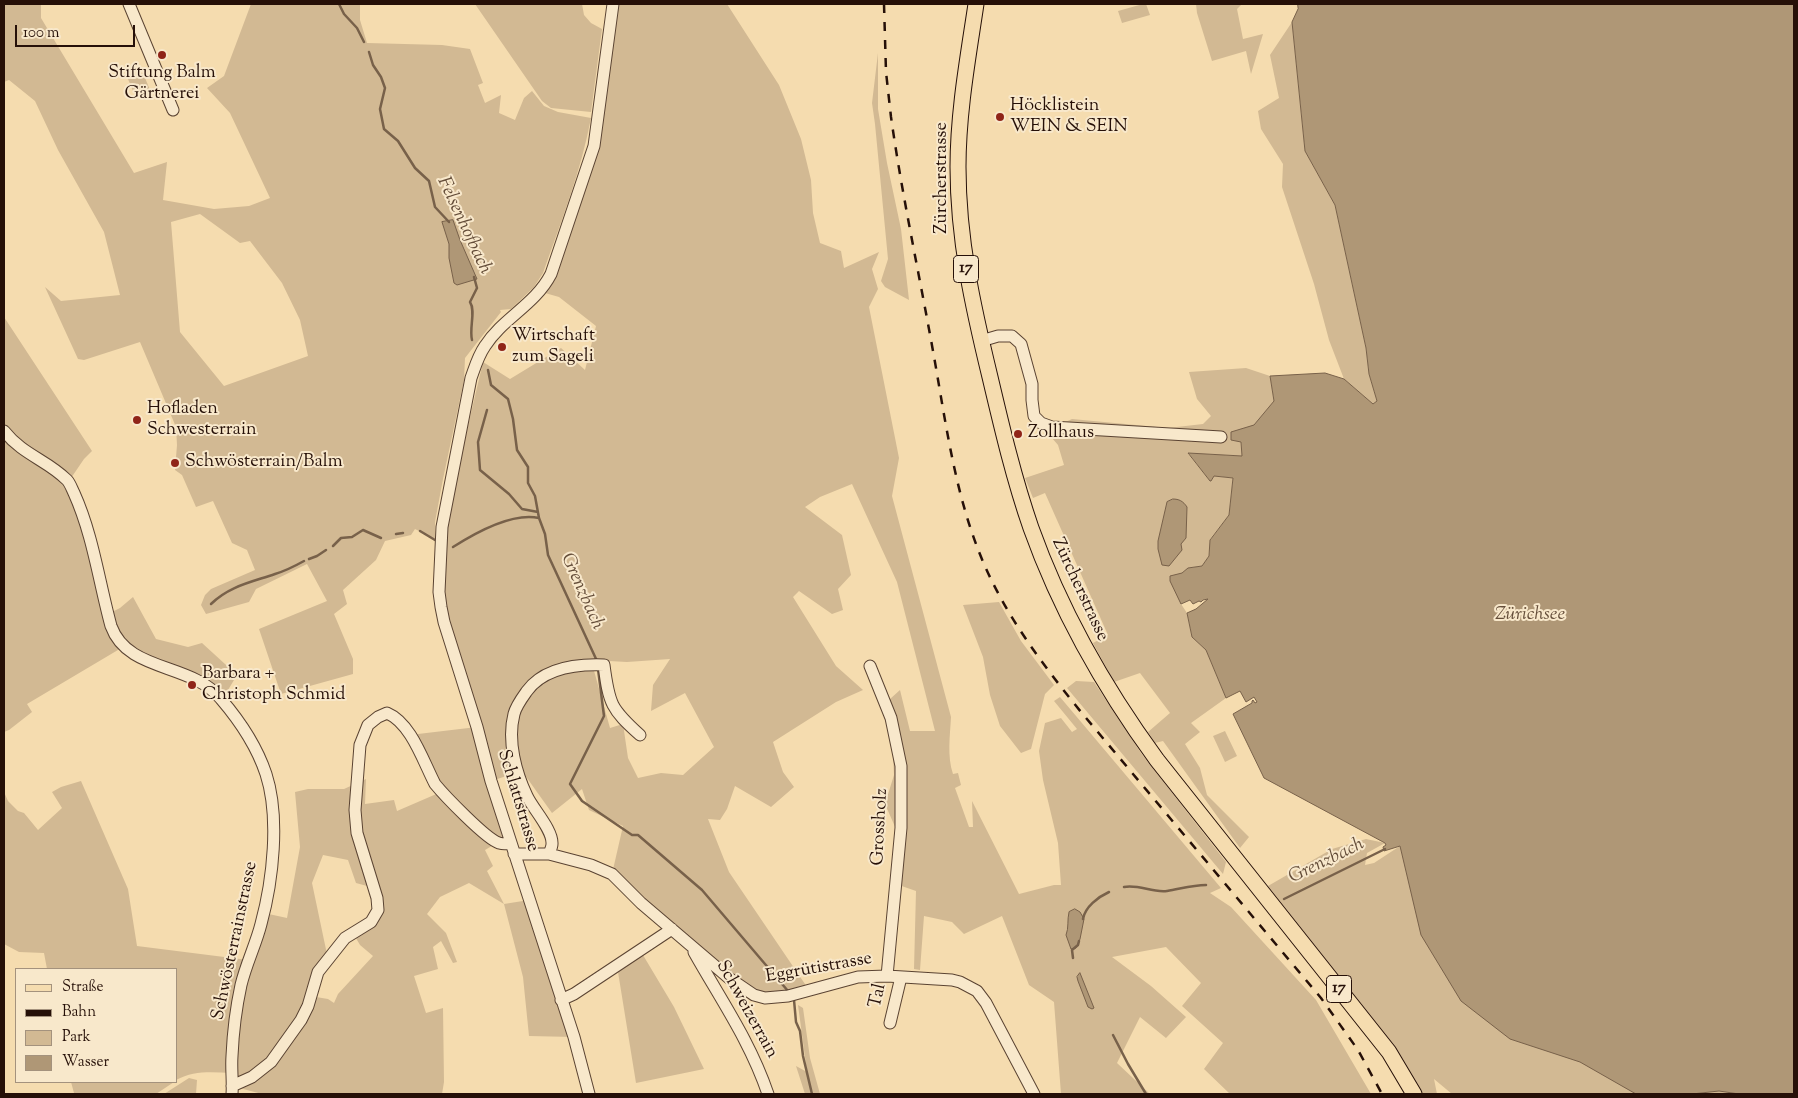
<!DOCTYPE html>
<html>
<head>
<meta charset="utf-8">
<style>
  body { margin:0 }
  #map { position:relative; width:1798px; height:1098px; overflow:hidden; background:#f5dcaf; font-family:"Sorts Mill Goudy",serif }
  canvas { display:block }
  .frame { position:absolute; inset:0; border:5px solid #261008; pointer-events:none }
  .legend { position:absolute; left:15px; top:968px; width:162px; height:115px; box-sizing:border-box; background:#f8e8cb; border:1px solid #a4927d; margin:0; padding:6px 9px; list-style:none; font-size:15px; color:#261008 }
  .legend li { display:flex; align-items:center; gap:10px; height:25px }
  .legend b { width:25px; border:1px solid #a4927d }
  .scale { position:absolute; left:15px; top:25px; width:120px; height:22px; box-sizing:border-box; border:2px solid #261008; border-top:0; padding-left:6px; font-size:15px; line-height:18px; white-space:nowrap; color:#261008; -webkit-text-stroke:4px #f8e8cb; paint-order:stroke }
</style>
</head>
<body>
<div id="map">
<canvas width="1798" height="1098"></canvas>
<div class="frame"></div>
<ul class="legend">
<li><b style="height:6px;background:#f5dcaf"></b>Straße</li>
<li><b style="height:6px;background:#261008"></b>Bahn</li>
<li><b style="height:14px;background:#d2b993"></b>Park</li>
<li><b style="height:14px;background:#af9776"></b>Wasser</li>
</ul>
<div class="scale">100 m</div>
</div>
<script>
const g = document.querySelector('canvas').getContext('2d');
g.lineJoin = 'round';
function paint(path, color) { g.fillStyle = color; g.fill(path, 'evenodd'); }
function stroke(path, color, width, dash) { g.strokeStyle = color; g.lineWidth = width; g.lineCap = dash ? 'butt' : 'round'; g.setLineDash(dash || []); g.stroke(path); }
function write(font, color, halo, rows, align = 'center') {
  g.font = font + ' "Sorts Mill Goudy",serif'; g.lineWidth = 4; g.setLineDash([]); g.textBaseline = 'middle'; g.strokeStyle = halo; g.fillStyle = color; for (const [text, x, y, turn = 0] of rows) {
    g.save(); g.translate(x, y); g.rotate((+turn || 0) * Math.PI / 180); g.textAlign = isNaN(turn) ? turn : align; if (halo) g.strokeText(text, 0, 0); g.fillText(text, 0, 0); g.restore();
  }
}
const green = new Path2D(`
  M4 4H41V18L134 173 167 162 163 200 214 209 249 206 270 198 230 113 207 88 224 76 251 4H360V20L367 43 442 45 470 49 483 83 478 85 485 103 501 95 499 113 515 120 524 98 532 91 544 106 558 112 591 118C581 171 561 222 543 273L534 287 511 309 500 310 501 312 465 358 464 380 443 479 435 522V539L415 529 411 535 385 541 376 560 343 590 347 604 334 614 353 659V674L281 694 259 629 327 601 307 564 256 589 249 602 206 614 201 605 205 595 211 589 255 570 247 550 232 543 213 501 196 507 182 475 175 470 177 445 176 427 140 342 84 360 78 359 45 287 61 301 120 295 104 232 58 150 35 101 9 80 4 82ZM200 214 240 243 250 241 282 283 300 320 308 356 224 386 180 332 171 222Z
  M475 4H582L584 15 591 23 602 29 591 112 551 108 542 101Z
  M616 4H727L779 85 801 139 811 180 813 213 820 243 841 251 844 268 879 252 872 269 878 289 869 307 899 458 892 496 951 717C950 736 947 756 953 774L958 773 961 785 955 788 969 827H973L972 801 1019 894 1054 885H1061L1058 843 1043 780 1039 751 1045 723 1061 718 1072 732 1077 729 1054 701 1060 697 1221 888 1210 893 1231 907 1316 1000 1371 1094H1230L1204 1069 1223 1043 1182 1006 1201 983 1166 947 1112 957 1151 986 1186 1017 1166 1038 1140 1017 1117 1063 1150 1094H1061L1054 1002 1029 985 1002 916 964 934 952 922 924 916 920 970 914 969 916 891 893 883 896 829 885 804 894 775 890 699 900 690 910 731H935L897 582 852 484 820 497 805 507 842 535 851 575 838 589 843 610 832 614 799 591 793 597 836 666 863 690 836 702 773 742 783 772 794 787 771 807 735 786 727 809 720 820 708 819 729 872 807 987 795 994 754 995 612 874 623 826 589 810 582 789 552 813 522 771 491 781 510 843H497L485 850 493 866 487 871 504 904 529 900 574 1037 529 1036 523 977 504 904 469 883 440 897 427 914 446 933 457 962 453 963 441 941 433 947 438 969 414 976 426 1013 443 1008 444 1082 442 1094H262L232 1086V1073C212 1072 194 1070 176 1080V969H47L44 953 19 952 4 944V792L8 801 18 811 24 813 38 830 62 808 52 792 61 787 81 781 128 889 137 946 248 960 264 913 287 918 300 847 295 792 308 789H344L366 779 365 804 394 800 397 811 441 792 412 738 418 734 477 727 444 622 440 564 467 430 483 362 510 379 561 348 585 370 596 326 559 297 545 293 578 207ZM670 659 653 685 651 711 685 693 714 747 683 775 661 773 638 778 628 758 623 724 610 728 591 660 627 662ZM323 855 348 860 356 883 378 889 371 922 353 933 360 945 373 956 338 994 334 1003 328 999 316 997 318 972 328 959 312 883Z
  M1143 4H1146L1150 15 1122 23 1118 11Z
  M1196 4H1242L1237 9 1243 39 1263 34 1251 74 1246 51 1212 61 1197 13Z
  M1292 22 1305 151 1335 205 1366 348 1369 374 1377 401 1373 404 1344 379 1329 340 1314 284 1282 187 1283 164 1261 129 1258 111 1279 98 1270 55Z
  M878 53V109L887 163 901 229 909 300 885 287 881 281 888 259 875 124 872 103Z
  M143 73 150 90 135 96 128 79Z
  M4 317 92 451 84 459 69 481 108 614 120 608 133 597 156 639 188 647 202 643 237 675 222 700 123 647 27 704 32 712 9 730 4 732Z
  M1246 368 1270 376 1274 401 1241 442 1242 456 1188 454 1210 481 1214 476 1233 478 1229 515 1210 539 1209 556 1202 566 1189 568 1182 573 1181 604 1187 613 1192 637 1206 650 1226 698 1191 723 1200 732 1185 744 1200 768 1207 795 1249 837 1240 848 1163 741 1155 743 1148 732 1170 713 1140 673 1114 682 1093 643 1108 635 1045 493 1033 498 1025 478 1064 465 1058 445 1046 431 1072 419 1168 428 1203 424 1211 416 1197 399 1189 372Z
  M999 602 1021 641 1054 685 1045 694 1031 749 1021 753 1000 726 990 695 983 657 963 605Z
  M1076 681 1094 682 1141 753 1226 862 1223 874 1067 688Z
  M1225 731 1237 756 1225 762 1213 736Z
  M1366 839 1385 843 1367 853 1365 865 1374 863 1400 846 1700 1081 1763 1094H1452L1434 1079 1437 1094H1423L1391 1042 1268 886 1332 849Z
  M640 950 674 1007 704 1069 636 1083 618 972 623 962Z
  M798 1005 803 1008 810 1058 820 1094H805L796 1066 807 1072Z
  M189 1078 197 1080 196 1094H164Z
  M71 1082H174L156 1094H82L74 1093Z`);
const water = new Path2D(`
  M1298 4H1794V1094H1739L1719 1091 1692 1094H1636L1580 1062 1510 1039 1461 1001 1421 935 1400 846 1384 851 1383 847 1386 845 1385 843 1264 778 1233 714 1252 703V701L1253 700 1255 703 1257 702 1254 697 1246 702 1240 691 1226 698 1206 650 1192 637 1187 613 1196 609 1208 599 1203 600 1201 602 1199 601 1193 604 1190 600 1181 604 1170 581V576L1182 573 1188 568 1202 566 1209 556 1210 540 1229 515 1233 478 1214 476 1211 481H1210L1188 453 1242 456 1241 442 1231 440V432L1254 425 1274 401 1270 376 1325 373 1344 379 1373 404 1377 401 1369 374 1366 348 1335 205 1305 151 1292 22 1298 9Z
  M453 220 460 240 477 279 457 285 454 283 449 258V244L442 222Z
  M1173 499C1179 499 1183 501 1187 507L1186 538 1181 544 1182 550 1169 566 1162 565 1158 549V541L1167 502Z
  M1075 909 1080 912 1084 919 1080 939 1076 948 1071 949 1066 935C1069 928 1067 920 1069 912Z
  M1080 973 1094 1008 1092 1009 1088 1007 1078 981 1077 977Z`);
const stream = new Path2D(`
  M339 4 344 14 357 28 364 42
  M369 52 373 65 381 77 385 88 380 109 384 129 398 141 415 168 429 181 435 207 449 222
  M472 340C469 328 476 311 470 302L477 288 474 277
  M488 370 491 385 508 399 513 419 517 450 528 467V483L535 496 539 518
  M487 410 478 442 480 470 509 494 522 509 538 512
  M420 531 435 540
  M396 534 403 533
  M333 546 341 538 352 537 363 530 381 538
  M453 547C475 533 512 512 539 518L545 534 548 555 597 661
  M309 559 317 556 326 550
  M211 604C229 586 252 582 275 574 285 571 295 566 304 561
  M598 669 604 716 570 784 582 801 632 835H638L702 890 788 991
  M1124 887C1139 884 1152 893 1167 891 1180 889 1192 885 1206 885
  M1284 899 1385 849
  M1083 919C1085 907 1098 897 1109 892
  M1073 958 1072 950 1078 945 1079 941
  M794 1000 796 1022 800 1031 803 1056 812 1094
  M1113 1035 1128 1064 1146 1094`);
const minor = new Path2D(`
  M129 4 173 110
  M981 341 998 336H1012L1021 344 1032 384V400L1034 416 1041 423 1052 427 1221 437
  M4 431C23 455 47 460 67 480 70 483 72 489 74 493 93 535 99 582 111 626 128 673 191 662 221 699 239 720 257 747 266 774 280 817 273 880 261 924 256 944 246 964 241 985 236 1008 233 1033 232 1056 231 1069 233 1082 232 1094
  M870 666 891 718 901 766V828L887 976
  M514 854H549L591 865 612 874 641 903 729 978 754 995 765 998 788 996 858 977 887 976 952 980 960 982 977 991 986 1003 1034 1094
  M549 854C550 851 552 847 552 844 553 830 533 809 527 796 516 773 507 741 514 714 516 706 522 698 527 691 544 668 577 664 604 665 609 704 611 709 640 735
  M694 952C721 1000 750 1041 768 1094
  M561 1000 574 994 672 929
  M890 1023 901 977
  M232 1086 252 1077 271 1062 301 1020 308 1006 318 972 345 938 371 922 378 910 377 898 357 833 355 810 360 745 368 725 378 717 387 713C411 723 423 761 435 784 444 795 486 839 499 843 503 844 506 844 510 843
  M589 1094 574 1037 491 781 477 727 444 622 441 607 439 592 442 527 471 378C475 367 478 356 485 346 503 318 535 305 551 274L594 146 613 4`);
const major = new Path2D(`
  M976 4C968 58 958 112 958 167 958 240 973 307 990 377 1002 428 1014 479 1031 528 1061 612 1105 689 1157 760L1389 1052 1414 1094`);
const rail = new Path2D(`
  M884 4 886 72 891 117C902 195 919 273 933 351 946 423 955 497 984 564 1008 619 1043 665 1081 712L1321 998 1358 1050 1382 1094`);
const markers = [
  [162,55,5,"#8f2418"],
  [1000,117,5,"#8f2418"],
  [502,347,5,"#8f2418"],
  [137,420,5,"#8f2418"],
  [1018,434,5,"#8f2418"],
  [175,463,5,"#8f2418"],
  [192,685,5,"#8f2418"]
];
const shields = [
  [966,269,25],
  [1339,989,25]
];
const shieldNames = [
  ["17",966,269],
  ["17",1339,989]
];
const poiNames = [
  ["Stiftung Balm",162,74,"center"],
  ["Gärtnerei",162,95,"center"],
  ["Höcklistein",1010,107],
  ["WEIN & SEIN",1010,128],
  ["Wirtschaft",512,337],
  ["zum Sageli",512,358],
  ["Hofladen",147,410],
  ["Schwesterrain",147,431],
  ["Zollhaus",1028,434],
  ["Schwösterrain/Balm",185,463],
  ["Barbara +",202,675],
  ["Christoph Schmid",202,696]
];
const streetNames = [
  ["Zürcherstrasse",943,178,-90],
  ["Zürcherstrasse",1079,590,65],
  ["Schlattstrasse",517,801,73],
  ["Grossholz",881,827,-87],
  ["Schwösterrainstrasse",236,941,-78],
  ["Eggrütistrasse",819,969,-10],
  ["Tal",879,996,-77],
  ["Schweizerrain",746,1010,61]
];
const waterNames = [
  ["Felsenhofbach",463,226,65],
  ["Grenzbach",581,592,66],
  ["Zürichsee",1530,616],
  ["Grenzbach",1327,862,-26]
];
paint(green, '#d2b993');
paint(water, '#af9776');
stroke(water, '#78614a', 1);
stroke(stream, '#78614a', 2.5);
stroke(minor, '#5a4332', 13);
stroke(major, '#261008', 17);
stroke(minor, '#f8e8cb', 11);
stroke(major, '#f5dcaf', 15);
stroke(rail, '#261008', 2.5, [9, 9]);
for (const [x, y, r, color] of markers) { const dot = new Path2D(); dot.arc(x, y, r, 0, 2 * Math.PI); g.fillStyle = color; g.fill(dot); stroke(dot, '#f8e8cb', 2); }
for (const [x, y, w] of shields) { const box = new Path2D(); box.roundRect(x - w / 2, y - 13.5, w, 27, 4); g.fillStyle = '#f8e8cb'; g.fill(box); stroke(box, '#261008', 1); }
write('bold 16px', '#261008', null, shieldNames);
write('18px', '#261008', '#f8e8cb', poiNames, 'left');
write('18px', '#261008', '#f8e8cb', streetNames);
write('italic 19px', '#644d39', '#f8e8cb', waterNames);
</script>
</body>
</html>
